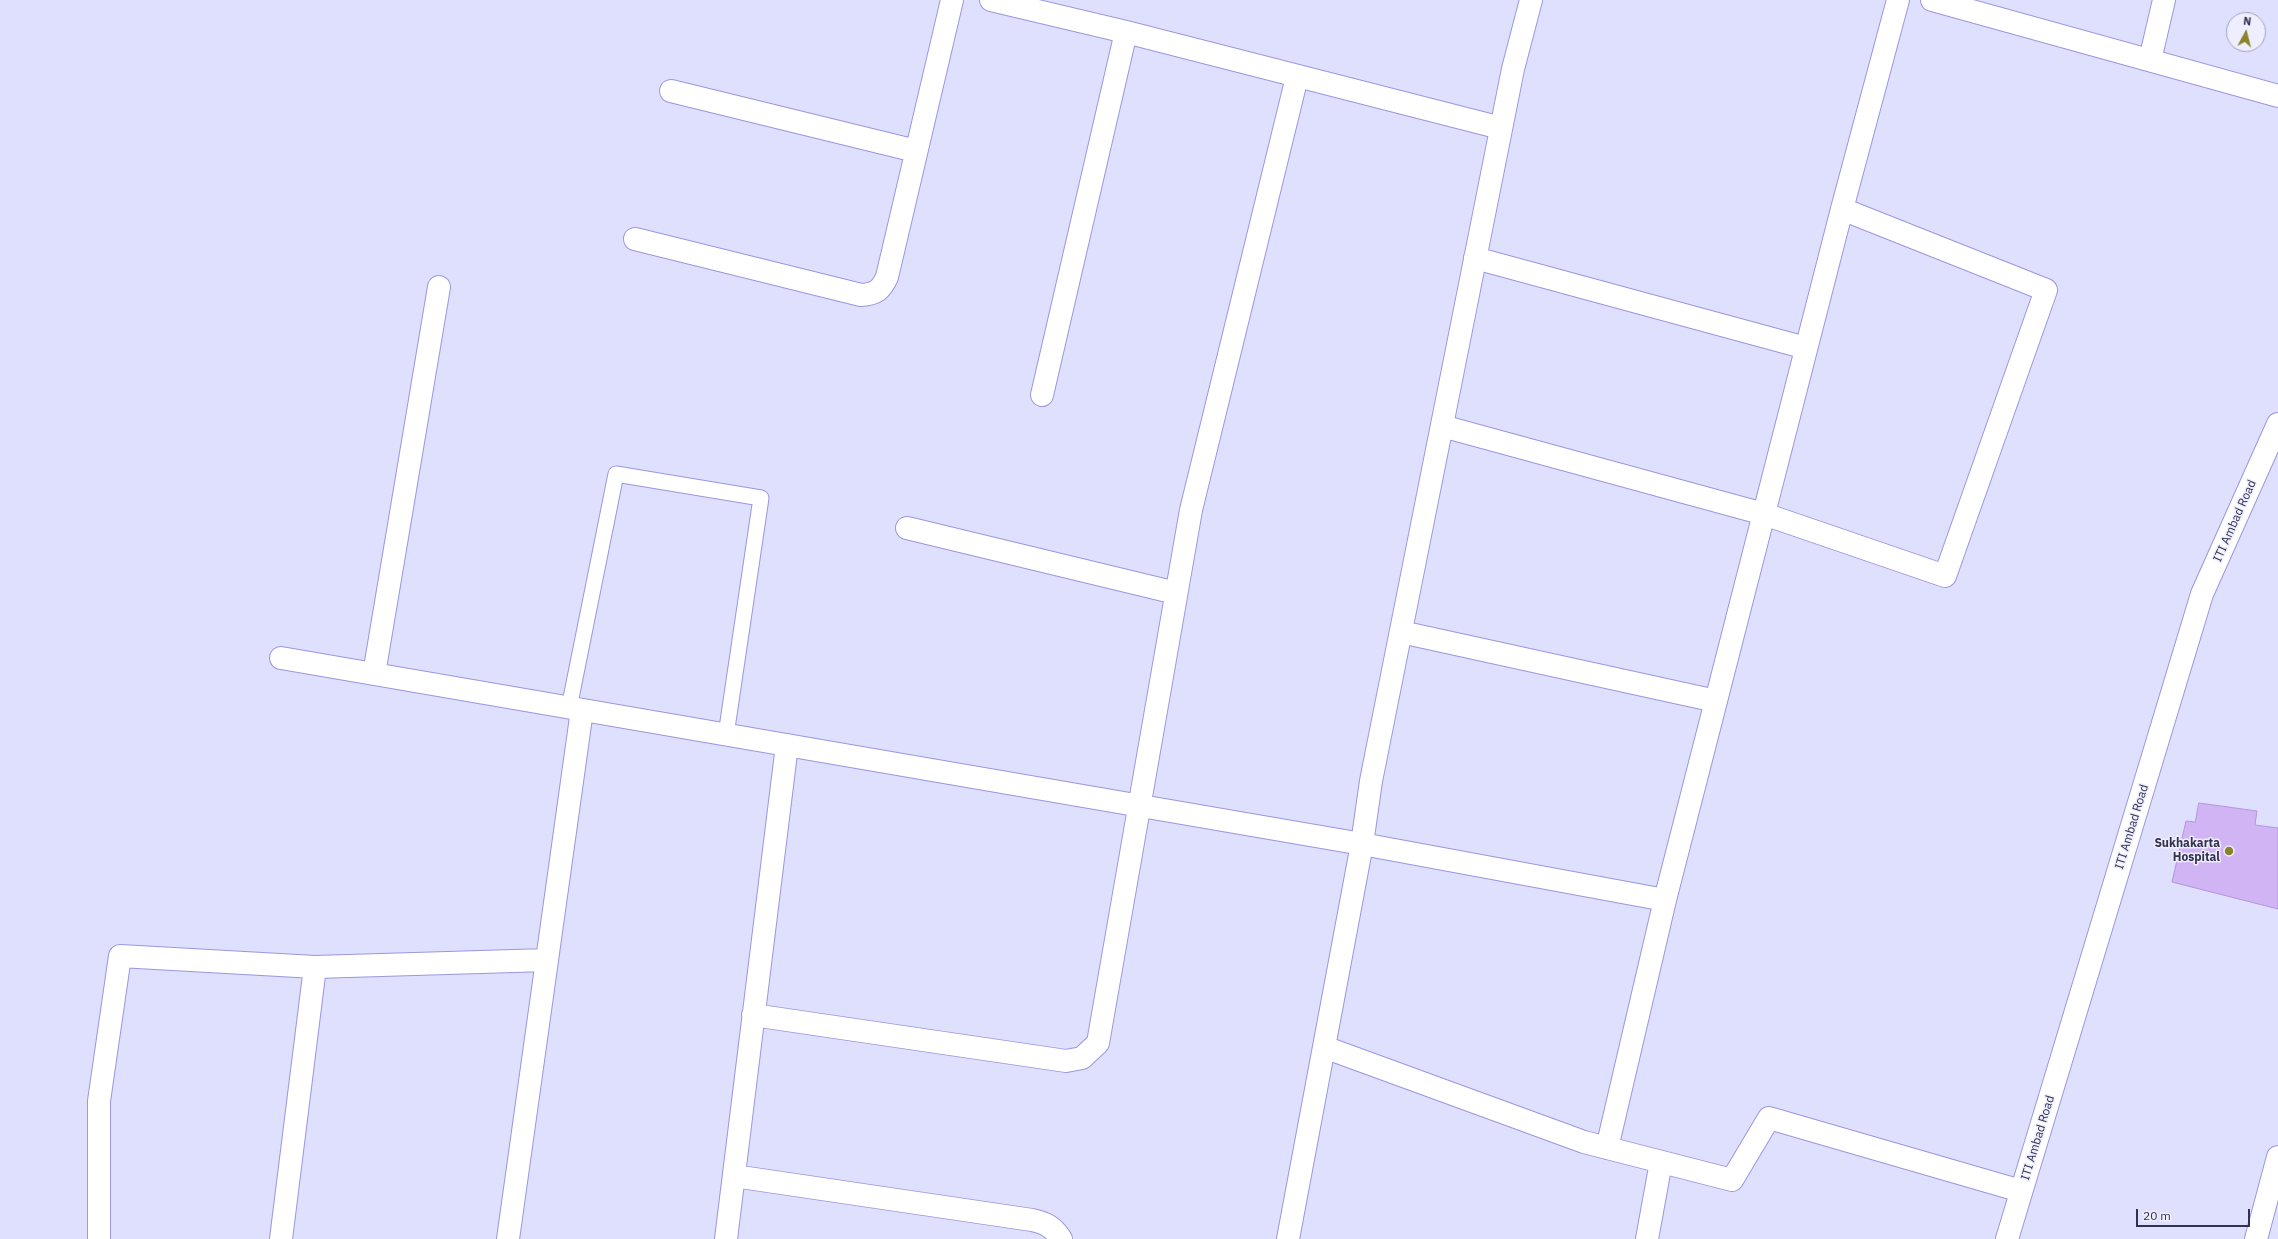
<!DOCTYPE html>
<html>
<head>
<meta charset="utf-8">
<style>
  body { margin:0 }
  #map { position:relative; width:2278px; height:1239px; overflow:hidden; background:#dfdffe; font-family:"IBM Plex Sans",sans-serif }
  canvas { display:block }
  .north { position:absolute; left:2226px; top:12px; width:40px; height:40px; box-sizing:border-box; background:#eeeefe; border:1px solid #a3a2b8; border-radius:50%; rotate:7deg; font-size:11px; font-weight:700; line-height:16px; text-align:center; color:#32314f }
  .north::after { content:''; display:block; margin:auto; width:14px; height:18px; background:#89832b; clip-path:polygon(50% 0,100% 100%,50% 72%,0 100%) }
  .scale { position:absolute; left:2136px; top:1209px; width:114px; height:18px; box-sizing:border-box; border:2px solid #32314f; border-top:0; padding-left:5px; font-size:12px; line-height:14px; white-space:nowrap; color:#32314f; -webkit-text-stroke:3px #eeeefe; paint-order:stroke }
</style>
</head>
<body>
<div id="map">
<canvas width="2278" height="1239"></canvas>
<div class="north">N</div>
<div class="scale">20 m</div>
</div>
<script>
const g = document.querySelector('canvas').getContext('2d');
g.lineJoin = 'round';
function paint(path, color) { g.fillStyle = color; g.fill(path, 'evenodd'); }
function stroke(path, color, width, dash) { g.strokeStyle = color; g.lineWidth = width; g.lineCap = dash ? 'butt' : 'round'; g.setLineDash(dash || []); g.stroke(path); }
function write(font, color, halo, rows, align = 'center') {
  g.font = font + ' "IBM Plex Sans",sans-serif'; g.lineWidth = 3; g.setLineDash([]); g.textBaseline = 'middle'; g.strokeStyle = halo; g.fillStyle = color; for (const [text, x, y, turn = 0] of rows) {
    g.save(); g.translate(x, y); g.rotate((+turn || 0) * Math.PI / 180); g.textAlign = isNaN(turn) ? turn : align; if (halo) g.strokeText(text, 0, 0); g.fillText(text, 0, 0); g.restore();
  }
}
const building = new Path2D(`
  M2199 803 2257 811 2255 825 2278 828V909L2172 882 2186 821 2195 822Z`);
const service = new Path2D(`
  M569 708 616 474 761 498 726 735`);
const minor = new Path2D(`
  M991 0 1126 32 1501 128
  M1932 0 2278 96
  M2150 60 2164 0
  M671 91 916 151
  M635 239 861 295C876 294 881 290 887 277L952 0
  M1475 258 1806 348
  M1042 395 1126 32
  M1442 426 1764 514 1945 576 2046 290 1842 209
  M907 528 1176 593
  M1401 632 1716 701
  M281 658 1362 844 1665 900 1842 209 1898 0
  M374 674 439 287
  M753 1015 1066 1061 1082 1058 1098 1043 1191 510 1297 77
  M1324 1047 1584 1142 1732 1180 1769 1118 2021 1191
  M1607 1148 1665 900
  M734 1176 1032 1220C1046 1223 1053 1227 1061 1239
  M99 1239V1101L120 956 315 967 547 960
  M281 1239 315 967
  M508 1239 582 710
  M726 1239 787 745
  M1288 1239 1362 844 1371 781 1513 69 1531 0
  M1647 1239 1661 1162
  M2256 1239 2278 1157`);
const tertiary = new Path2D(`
  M2007 1239 2202 594 2278 424`);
const markers = [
  [2229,851,5,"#89832b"]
];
const streetNames = [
  ["ITI Ambad Road",2235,521,-66],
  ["ITI Ambad Road",2132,827,-73],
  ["ITI Ambad Road",2038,1138,-73]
];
const poiNames = [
  ["Sukhakarta",2220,844],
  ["Hospital",2220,858]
];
paint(building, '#d1b4f3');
stroke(building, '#b696dc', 1);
stroke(service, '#9a97e0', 17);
stroke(minor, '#9a97e0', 24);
stroke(tertiary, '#9a97e0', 24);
stroke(service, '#fff', 15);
stroke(minor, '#fff', 22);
stroke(tertiary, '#fff', 22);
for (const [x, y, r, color] of markers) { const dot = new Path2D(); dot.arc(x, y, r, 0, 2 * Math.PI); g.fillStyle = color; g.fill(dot); stroke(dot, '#eeeefe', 1.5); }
write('12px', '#32314f', '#eeeefe', streetNames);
write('bold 12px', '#32314f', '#eeeefe', poiNames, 'right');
</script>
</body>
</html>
